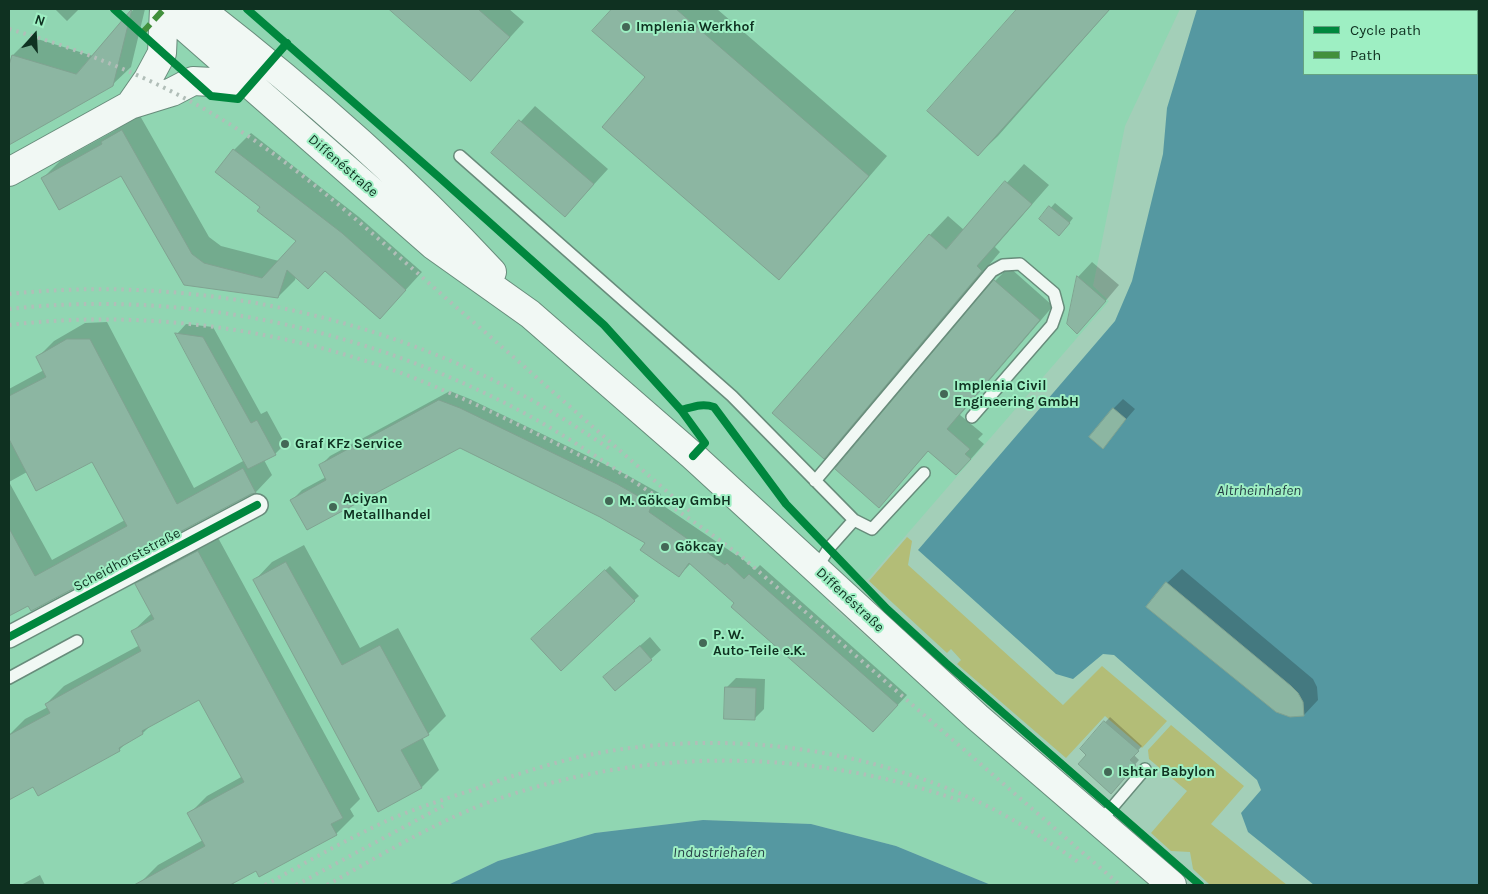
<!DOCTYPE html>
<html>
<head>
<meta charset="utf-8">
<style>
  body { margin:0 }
  #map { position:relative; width:1488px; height:894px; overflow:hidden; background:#a3cfb8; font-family:Karla,sans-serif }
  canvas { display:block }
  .frame { position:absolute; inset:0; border:10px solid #0f3121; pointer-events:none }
  .legend { position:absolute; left:1303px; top:10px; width:175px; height:65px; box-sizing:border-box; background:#9eefc3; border:1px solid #65a382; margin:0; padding:6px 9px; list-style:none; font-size:15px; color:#0f3121 }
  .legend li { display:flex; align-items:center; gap:10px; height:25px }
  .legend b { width:25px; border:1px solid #65a382 }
  .north { position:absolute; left:10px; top:10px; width:50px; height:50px; -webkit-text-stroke:4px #9eefc3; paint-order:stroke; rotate:19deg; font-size:14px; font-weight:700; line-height:20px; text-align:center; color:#0f3121 }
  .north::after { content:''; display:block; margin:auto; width:18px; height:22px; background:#0f3121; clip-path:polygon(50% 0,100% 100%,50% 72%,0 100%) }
</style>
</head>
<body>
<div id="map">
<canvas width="1488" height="894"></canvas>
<div class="frame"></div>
<ul class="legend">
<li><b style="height:6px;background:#00873e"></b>Cycle path</li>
<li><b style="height:6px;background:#42903c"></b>Path</li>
</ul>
<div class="north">N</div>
</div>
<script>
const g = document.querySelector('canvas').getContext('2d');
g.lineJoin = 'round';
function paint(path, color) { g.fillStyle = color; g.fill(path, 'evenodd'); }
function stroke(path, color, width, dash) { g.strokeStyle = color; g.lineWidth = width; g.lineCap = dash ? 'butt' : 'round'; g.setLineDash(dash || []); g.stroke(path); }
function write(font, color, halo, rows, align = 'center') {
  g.font = font + ' Karla,sans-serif'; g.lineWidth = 4; g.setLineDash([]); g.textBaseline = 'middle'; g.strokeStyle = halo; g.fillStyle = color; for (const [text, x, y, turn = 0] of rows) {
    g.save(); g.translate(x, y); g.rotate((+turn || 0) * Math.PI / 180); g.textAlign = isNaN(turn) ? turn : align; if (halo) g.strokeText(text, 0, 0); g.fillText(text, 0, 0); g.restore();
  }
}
const built = new Path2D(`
  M9 9H1180L1125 126 1093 286 1109 301 869 578 828 603 1149 885H991L896 846 811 824 703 820 595 833 498 861 448 885H9Z`);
const green = new Path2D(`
  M907 537 912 541 908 565 1063 705 1102 666 1167 721 1142 748 1105 716 1066 758 957 664 961 660 951 649 947 653 869 581Z
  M1171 725 1244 786 1211 824 1287 885H1210L1193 869 1190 852 1171 851 1151 833 1187 791 1149 759 1148 750Z`);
const water = new Path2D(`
  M1197 9H1479V885H1314L1248 832 1241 813 1261 790 1257 780 1114 655 1103 654 1073 679 1056 674 918 550 1115 321 1132 281 1163 154 1167 108ZM1304 11H1477V74H1304Z
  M703 820 811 824 896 846 991 885H448L498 861 595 833Z`);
const shadow = new Path2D(`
  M55 9H79L67 21Z
  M134 9H145L131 67 112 85 9 143V70L13 55 31 37 93 56Z
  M404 9H509L524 22 471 80 399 15Z
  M613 9H717L887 156 798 259 779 278 647 77 594 31Z
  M1019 9H1110L998 136 978 155 929 111Z
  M535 106 608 169 565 216 492 153Z
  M139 114 209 237 221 246 279 261 298 241 262 206 234 150 251 133 359 217 422 272 380 318 326 270 296 276 295 280 278 297 184 284 121 174 43 178 60 161 114 131 120 125Z
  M1024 164 1049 185 995 247 1000 252 842 439 824 457 773 413 930 235 948 216 964 230Z
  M1055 203 1073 218 1064 230 1041 219Z
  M1092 262 1119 285 1092 317 1069 324 1078 277Z
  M1009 267 1053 306 960 415 983 434 978 439 984 444 970 460 929 450 879 506 995 281Z
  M107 322 194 488 245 460 177 334 186 324 213 327 261 414 267 411 285 444 275 454 264 460 272 475 256 492 9 615V389L44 370 37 358 54 341 85 323ZM93 460 125 520 52 560 9 482 27 472Z
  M450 391 470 399 627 475 661 494 658 502 736 555 737 554 755 570 760 565 907 695 883 721 736 603 691 563 679 576 647 542 601 515 460 446 292 500 302 490 326 477 320 466 330 456Z
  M1123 399 1135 409 1102 447 1113 409Z
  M216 534 360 799 350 809 354 816 336 834 257 869 237 880 232 885H142L141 882 158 865 203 840 189 814 207 796 243 776 199 698 151 725 143 733 128 741 119 750 34 785 9 799V744L11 743 9 735 25 719 48 707 46 704 64 686 140 645 132 632 152 613 137 584 154 567Z
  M304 545 360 648 398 628 446 716 428 734 422 737 439 770 422 787 379 810 255 580 272 562Z
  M610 566 639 596 561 669 533 639Z
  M1182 569 1313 679 1317 687 1318 700 1304 715 1167 583Z
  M650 637 661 650 651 659 604 677Z
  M736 678 765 679 764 709 755 718 726 688Z
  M1110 717 1142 746 1134 755 1139 760 1115 787 1088 755 1081 749Z
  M40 875 45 885H21Z`);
const building = new Path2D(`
  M132 9 113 86 9 145V65L12 55 76 74Z
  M389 9H478L510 37 471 81Z
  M612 9H676L869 176 779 280 602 127 645 77 592 31Z
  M1017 9H1110L978 156 927 111Z
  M519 120 594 184 565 217 491 153Z
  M122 130 192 254 204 263 262 278 296 241 257 211 260 207 215 172 233 149 342 233 406 290 380 319 325 271 308 289 287 270 278 298 184 285 121 176 59 210 41 178 102 144 101 142Z
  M1005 181 1032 204 977 266 982 271 824 459 772 413 929 234 946 249Z
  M1049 206 1070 223 1059 236 1039 219Z
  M1077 276 1106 301 1077 334 1067 324Z
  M994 280 1040 320 947 429 970 449 965 454 971 459 956 475 928 451 879 508 835 469Z
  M175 333 203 337 251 423 257 420 276 455 248 469Z
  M67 339H90L177 504 243 468 256 493 251 494 31 611 28 606 9 616V528L35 576 127 526 92 462 36 491 9 439V396L46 377 36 357Z
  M439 400 460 408 617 484 652 504 649 512 725 565 727 563 744 579 749 574 898 705 873 732 731 607 734 603 689 563 679 577 640 550 645 543 600 517 460 448 307 530 290 500 326 480 319 465Z
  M1113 408 1126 419 1103 449 1089 437Z
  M198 551 343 818 331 824 337 835 259 877 256 871 230 885H134L205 846 187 813 244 782 199 700 142 731 143 734 119 748 120 751 38 796 33 787 9 800V735L50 713 45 704 141 651 131 631 154 619 135 584Z
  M286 562 342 665 380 645 429 735 401 750 422 788 378 812 253 580Z
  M605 570 635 601 561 671 531 639Z
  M1166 582 1291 686 1298 693 1303 702 1304 716 1290 717 1276 712 1146 607Z
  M640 646 652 660 615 691 603 677Z
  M725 687 756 688 755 720 724 719Z
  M1104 721 1139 751 1130 760 1136 765 1111 794 1078 764 1086 755 1080 749Z`);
const lane = new Path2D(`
  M460 156 732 396 854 520
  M815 481 992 271 1003 265 1020 264 1054 293 1058 308 1052 325 972 417
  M816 569 829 548 854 520 872 529 924 473
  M9 678 77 641
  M1099 823 1145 769`);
const street = new Path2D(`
  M9 637 257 505`);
const secondary = new Path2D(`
  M164 9 433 245 530 314 693 456 977 717 1172 885
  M200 9C303 89 403 176 492 272
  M193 81 251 84
  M130 105 148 79 162 53 164 9
  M9 172 130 105 172 92 193 81`);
const rail = new Path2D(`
  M9 29C93 53 175 87 248 136 319 184 383 243 448 300 529 370 609 442 691 512
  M9 294C177 276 352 309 503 385 540 403 575 426 610 449
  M9 309C176 290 347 325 497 399 540 420 581 446 621 473 662 500 703 527 742 557L1120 885
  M9 325C141 309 279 328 404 374 471 400 535 433 599 465
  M265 885C307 862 349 838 393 818 420 807 448 798 475 789 512 776 550 763 588 755 707 731 836 743 949 789 996 807 1040 835 1081 864
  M296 885 443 806
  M327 885C378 857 430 825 484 804 640 746 809 747 964 802`);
const quiet = new Path2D(`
  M142 33 164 9`);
const cycleway = new Path2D(`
  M114 9 211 96 238 99 287 43
  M247 9 440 178 604 325 681 410 705 443 693 456
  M681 410C693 407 702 403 714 407L786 504 887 609 946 663 1200 885
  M9 637 257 505`);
const markers = [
  [626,27,5,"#436856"],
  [944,394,5,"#436856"],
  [285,444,5,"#436856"],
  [609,501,5,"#436856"],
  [333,507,5,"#436856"],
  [665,547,5,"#436856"],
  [703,643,5,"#436856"],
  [1108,772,5,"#436856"]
];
const poiNames = [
  ["Implenia Werkhof",636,27],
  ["Implenia Civil",954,386],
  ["Engineering GmbH",954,402],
  ["Graf KFz Service",295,444],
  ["Aciyan",343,499],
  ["Metallhandel",343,515],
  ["M. Gökcay GmbH",619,501],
  ["Gökcay",675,547],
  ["P. W.",713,635],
  ["Auto-Teile e.K.",713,651],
  ["Ishtar Babylon",1118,772]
];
const streetNames = [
  ["Diffenéstraße",343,166,41],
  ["Scheidhorststraße",127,560,-28],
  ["Diffenéstraße",850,600,43]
];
const waterNames = [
  ["Altrheinhafen",1259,491],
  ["Industriehafen",719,853]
];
paint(built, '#90d6b2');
paint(green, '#b3bd77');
paint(water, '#5598a1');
paint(shadow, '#0003');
paint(building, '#8cb6a2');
stroke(building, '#80a391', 1);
stroke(lane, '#688c7b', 14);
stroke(street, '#688c7b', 24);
stroke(secondary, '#688c7b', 30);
stroke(lane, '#f1f8f4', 11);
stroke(street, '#f1f8f4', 21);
stroke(secondary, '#f1f8f4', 28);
stroke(rail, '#b1beb8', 4, [2.5, 5]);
stroke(quiet, '#42903c', 6, [12, 6]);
stroke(cycleway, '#00873e', 8);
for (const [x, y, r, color] of markers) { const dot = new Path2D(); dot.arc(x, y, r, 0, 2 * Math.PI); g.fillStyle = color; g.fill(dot); stroke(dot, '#9eefc3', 2); }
write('bold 14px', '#0f3121', '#9eefc3', poiNames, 'left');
write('14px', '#0f3121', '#9eefc3', streetNames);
write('italic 15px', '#263f47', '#9eefc3', waterNames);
</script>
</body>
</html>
